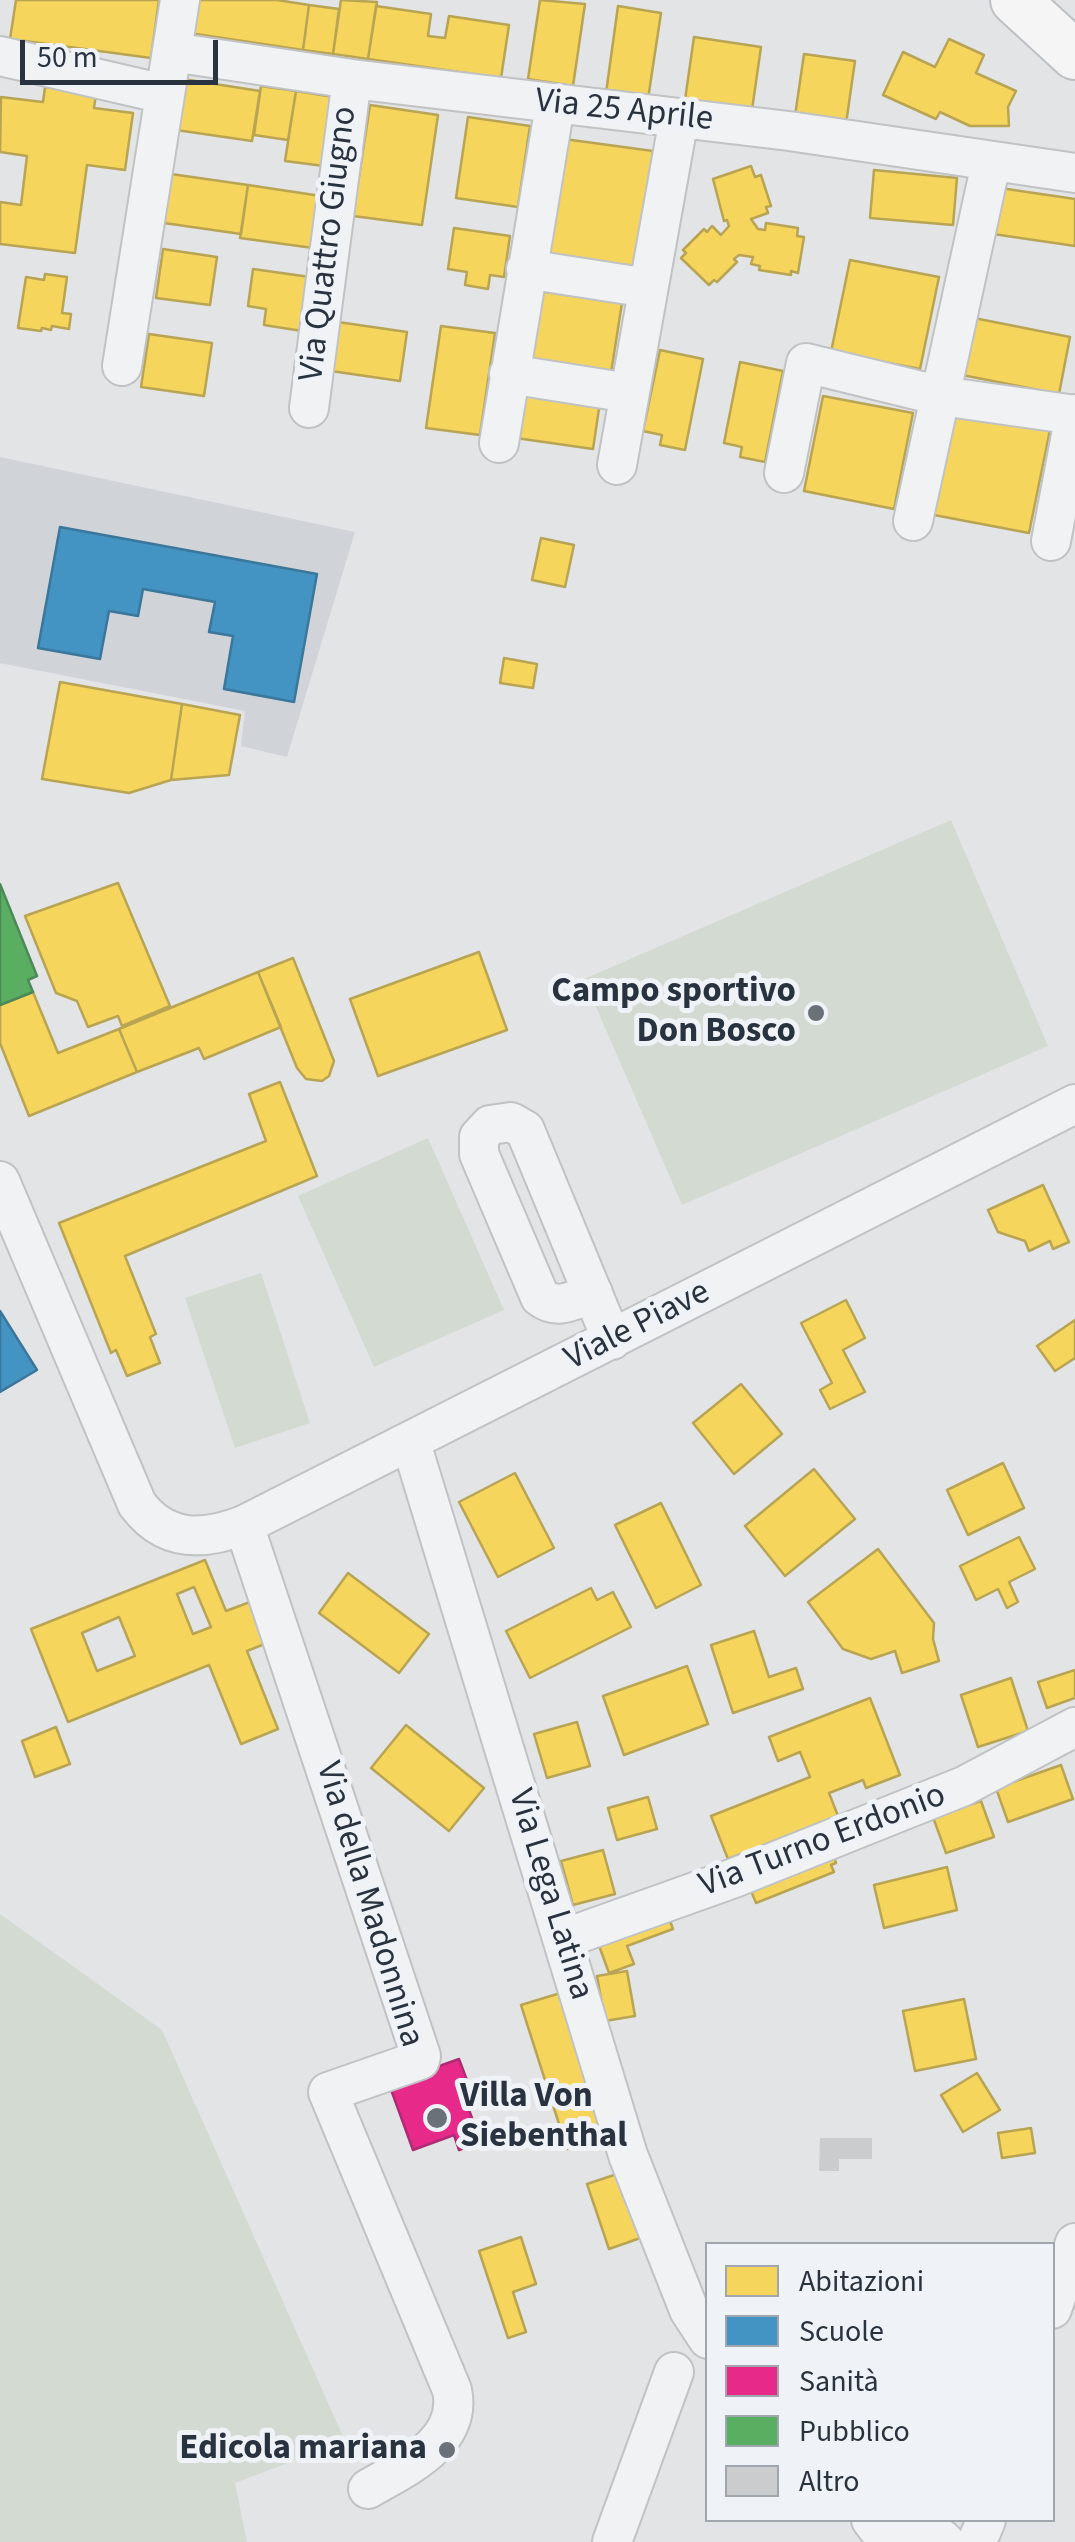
<!DOCTYPE html>
<html>
<head>
<meta charset="utf-8">
<style>
  body { margin:0 }
  #map { position:relative; width:1075px; height:2542px; overflow:hidden; background:#e2e4e6; font-family:"Source Sans 3",sans-serif }
  canvas { display:block }
  .legend { position:absolute; left:705px; top:2242px; width:350px; height:280px; box-sizing:border-box; background:#eff2f6; border:2px solid #a0a6ad; margin:0; padding:12px 18px; list-style:none; font-size:30px; color:#29333f }
  .legend li { display:flex; align-items:center; gap:20px; height:50px }
  .legend b { width:50px; border:2px solid #a0a6ad }
  .scale { position:absolute; left:20px; top:40px; width:198px; height:45px; box-sizing:border-box; border:5px solid #29333f; border-top:0; padding-left:12px; font-size:30px; line-height:35px; white-space:nowrap; color:#29333f; -webkit-text-stroke:8px #eff2f6; paint-order:stroke }
</style>
</head>
<body>
<div id="map">
<canvas width="1075" height="2542"></canvas>
<ul class="legend">
<li><b style="height:28px;background:#f6d55c"></b>Abitazioni</li>
<li><b style="height:28px;background:#4393c3"></b>Scuole</li>
<li><b style="height:28px;background:#e7298a"></b>Sanità</li>
<li><b style="height:28px;background:#5aae61"></b>Pubblico</li>
<li><b style="height:28px;background:#caccce"></b>Altro</li>
</ul>
<div class="scale">50 m</div>
</div>
<script>
const g = document.querySelector('canvas').getContext('2d');
g.lineJoin = 'round';
function paint(path, color) { g.fillStyle = color; g.fill(path, 'evenodd'); }
function stroke(path, color, width, dash) { g.strokeStyle = color; g.lineWidth = width; g.lineCap = dash ? 'butt' : 'round'; g.setLineDash(dash || []); g.stroke(path); }
function write(font, color, halo, rows, align = 'center') {
  g.font = font + ' "Source Sans 3",sans-serif'; g.lineWidth = 10; g.setLineDash([]); g.textBaseline = 'middle'; g.strokeStyle = halo; g.fillStyle = color; for (const [text, x, y, turn = 0] of rows) {
    g.save(); g.translate(x, y); g.rotate((+turn || 0) * Math.PI / 180); g.textAlign = isNaN(turn) ? turn : align; if (halo) g.strokeText(text, 0, 0); g.fillText(text, 0, 0); g.restore();
  }
}
const built = new Path2D(`
  M0 457 355 532 287 757 241 746 245 711 0 663Z`);
const green = new Path2D(`
  M951 820 1048 1046 682 1205 584 979Z
  M428 1138 504 1310 374 1367 298 1196Z
  M261 1273 310 1423 235 1448 185 1298Z
  M0 1914 162 2030 345 2441 235 2483 247 2542H0Z`);
const homes = new Path2D(`
  M16 0H159L151 58 10 39Z
  M195 0H277L309 5 303 50 189 33Z
  M341 0 377 2 368 59 333 54Z
  M540 0 585 4 573 86 528 79Z
  M309 5 339 9 333 54 303 50Z
  M376 6 431 14 428 36 445 38 449 16 509 25 501 78 368 59Z
  M618 6 661 13 648 99 606 93Z
  M694 37 761 47 751 117 684 107Z
  M949 39 984 55 976 73 1016 91 1008 107 1009 126H970L940 112 936 119 883 95 903 52 935 67Z
  M804 54 855 61 846 124 795 116Z
  M183 79 260 91 252 141 176 130Z
  M261 86 296 91 288 140 254 135Z
  M45 87 96 94 94 108 133 113 125 170 87 165 75 253 0 244V202L21 205 27 156 0 152 1 97 43 102Z
  M296 91 334 97 324 166 285 161Z
  M370 105 438 115 422 225 353 216Z
  M468 117 530 126 518 207 456 198Z
  M564 139 653 151 636 268 547 256Z
  M751 166 755 177 761 175 771 206 766 207 768 213 751 219 758 229 765 230 766 223 798 228 797 236 804 237 798 273 791 271V275L759 270 760 266 751 264 753 257 739 255 734 259 737 262 717 282 714 280 709 285 681 258 686 253 683 250 704 229 707 232 712 226 721 235 729 226 727 220 724 221 713 179Z
  M874 170 957 178 953 225 870 218Z
  M171 174 248 185 241 234 164 223Z
  M248 185 321 196 313 248 240 238Z
  M1000 188 1075 199V246L993 234Z
  M454 228 510 236 504 277 490 275 488 289 465 285 467 272 448 269Z
  M163 249 217 257 210 305 156 298Z
  M850 260 939 277 920 369 831 352Z
  M253 269 310 277 302 331 264 325 266 309 248 306Z
  M45 274 67 277 62 313 71 314 69 329 52 326 51 330 42 328 41 331 18 328 26 277 44 280Z
  M538 291 622 303 611 373 527 360Z
  M974 318 1070 337 1059 394 962 375Z
  M338 322 407 332 400 381 331 371Z
  M441 326 495 333 480 435 426 428Z
  M149 334 212 343 204 396 141 387Z
  M660 350 703 359 685 450 660 445 662 435 643 431Z
  M740 362 783 371 765 462 740 457 742 447 724 443Z
  M523 390 600 402 593 449 516 438Z
  M823 396 913 413 894 509 804 491Z
  M955 411 1050 430 1029 533 934 515Z
  M541 538 574 545 565 587 532 580Z
  M504 658 537 664 533 688 500 683Z
  M60 682 182 704 171 780 129 793 42 779Z
  M182 704 240 715 229 775 171 780Z
  M118 883 170 1006 122 1026 118 1016 88 1027 77 1001 56 993 25 916Z
  M479 952 507 1030 378 1076 350 999Z
  M293 958 334 1061 329 1076 322 1081 306 1079 297 1068 258 972Z
  M258 972 281 1027 204 1059 199 1048 137 1072 119 1029Z
  M33 992 58 1053 119 1029 137 1072 29 1116 0 1043V1005Z
  M280 1082 317 1176 125 1256 156 1334 150 1337 160 1363 127 1376 116 1350 111 1353 59 1223 266 1141 249 1094Z
  M1043 1185 1069 1242 1053 1249 1050 1241 1029 1251 1025 1241 998 1232 988 1210Z
  M846 1300 865 1338 843 1350 865 1392 830 1409 820 1390 832 1383 801 1323Z
  M1075 1320V1358L1055 1371 1037 1346Z
  M741 1384 782 1434 734 1474 693 1423Z
  M1003 1463 1024 1508 968 1535 947 1490Z
  M814 1469 855 1519 785 1576 745 1526Z
  M515 1473 554 1548 498 1577 459 1502Z
  M661 1503 701 1585 656 1608 615 1525Z
  M1019 1537 1035 1569 1009 1582 1018 1602 1007 1608 998 1589 976 1600 960 1566Z
  M878 1549 934 1623 933 1639 939 1661 902 1673 895 1651 871 1659 843 1649 808 1602Z
  M205 1560 226 1611 250 1602 267 1643 247 1651 278 1729 241 1744 209 1665 68 1722 31 1629ZM194 1587 211 1627 193 1634 177 1594ZM119 1617 135 1656 97 1671 82 1633Z
  M348 1573 429 1634 399 1673 319 1613Z
  M591 1588 597 1600 613 1592 631 1627 530 1678 506 1631Z
  M754 1631 769 1677 796 1668 803 1689 733 1713 711 1645Z
  M687 1666 708 1724 624 1755 603 1696Z
  M1075 1670V1698L1047 1708 1038 1682Z
  M1011 1678 1028 1731 978 1747 961 1695Z
  M870 1698 900 1775 866 1788 863 1780 829 1793 838 1816 728 1859 711 1816 810 1777 800 1752 778 1761 769 1737Z
  M577 1722 590 1766 547 1778 534 1734Z
  M406 1725 484 1788 449 1831 371 1768Z
  M56 1727 70 1764 35 1777 22 1741Z
  M1061 1765 1073 1799 1008 1822 996 1788Z
  M648 1797 657 1829 617 1840 608 1808Z
  M981 1801 994 1837 946 1853 933 1817Z
  M829 1845 836 1863 831 1865 834 1872 756 1903 746 1879Z
  M603 1850 615 1894 573 1905 561 1861Z
  M947 1867 957 1910 884 1928 874 1885Z
  M665 1907 673 1929 627 1946 634 1964 609 1973 594 1932Z
  M627 1971 635 2016 605 2021 597 1976Z
  M567 1991 613 2135 567 2149 521 2005Z
  M964 1999 976 2059 915 2071 903 2011Z
  M977 2073 1000 2110 963 2132 941 2095Z
  M1031 2128 1035 2153 1002 2158 998 2133Z
  M623 2172 646 2236 609 2249 587 2184Z
  M521 2237 536 2284 513 2292 526 2332 508 2338 479 2251Z`);
const schools = new Path2D(`
  M60 527 317 574 294 702 224 689 233 636 209 632 215 602 143 589 138 616 109 611 100 659 38 648Z
  M0 1311 37 1370 0 1392Z`);
const health = new Path2D(`
  M459 2059 474 2099 466 2102 481 2142 459 2150 454 2135 413 2150 389 2084Z`);
const public = new Path2D(`
  M0 884 37 976 28 980 33 992 0 1005Z`);
const building = new Path2D(`
  M820 2138H872V2159H839V2171H819Z`);
const minor = new Path2D(`
  M172 52 352 79 789 131 1075 173
  M0 56 164 94
  M526 269 648 288
  M122 366 180 0
  M509 374 629 393
  M309 408 352 79
  M499 443 555 105
  M617 465 679 118
  M784 473 806 363 941 396 1075 415
  M913 521 991 163
  M1051 541 1075 414
  M0 1181 137 1504C165 1542 203 1541 244 1525L1075 1104
  M593 1293C573 1300 558 1311 540 1297L479 1154V1137L490 1125 511 1122 525 1130 612 1340
  M411 1443 628 2155 689 2310 708 2339
  M244 1525 421 2056 420 2060 328 2092 452 2390C463 2442 406 2467 368 2489
  M563 1939 734 1878 964 1786 1075 1727
  M1052 2309 1075 2243
  M871 2520 888 2542
  M612 2542 674 2372
  M898 2542C912 2527 930 2527 945 2542
  M977 2542 986 2520`);
const major = new Path2D(`
  M1015 0 1075 55`);
const markers = [
  [816,1013,10,"#6a7179"],
  [437,2118,12,"#6a7179"],
  [447,2450,10,"#6a7179"]
];
const streetNames = [
  ["Via 25 Aprile",624,112,6],
  ["Via Quattro Giugno",330,244,-83],
  ["Viale Piave",638,1327,-27],
  ["Via Turno Erdonio",823,1842,-21],
  ["Via Lega Latina",549,1895,73],
  ["Via della Madonnina",368,1905,73]
];
const poiNames = [
  ["Campo sportivo",796,993],
  ["Don Bosco",796,1033],
  ["Villa Von",460,2098,"left"],
  ["Siebenthal",460,2138,"left"],
  ["Edicola mariana",427,2450]
];
paint(built, '#d0d4d9');
paint(green, '#d3dad2');
paint(homes, '#f6d55c');
stroke(homes, '#b8a453', 2.5);
paint(schools, '#4393c3');
stroke(schools, '#3b769b', 2.5);
paint(health, '#e7298a');
stroke(health, '#ae2c74', 2.5);
paint(public, '#5aae61');
stroke(public, '#4b8957', 2.5);
paint(building, '#caccce');
stroke(minor, '#c0c2c4', 42);
stroke(major, '#bec1c4', 52);
stroke(minor, '#f1f2f3', 38);
stroke(major, '#f5f5f6', 48);
for (const [x, y, r, color] of markers) { const dot = new Path2D(); dot.arc(x, y, r, 0, 2 * Math.PI); g.fillStyle = color; g.fill(dot); stroke(dot, '#eff2f6', 4); }
write('35px', '#29333f', '#eff2f6', streetNames);
write('bold 35px', '#29333f', '#eff2f6', poiNames, 'right');
</script>
</body>
</html>
